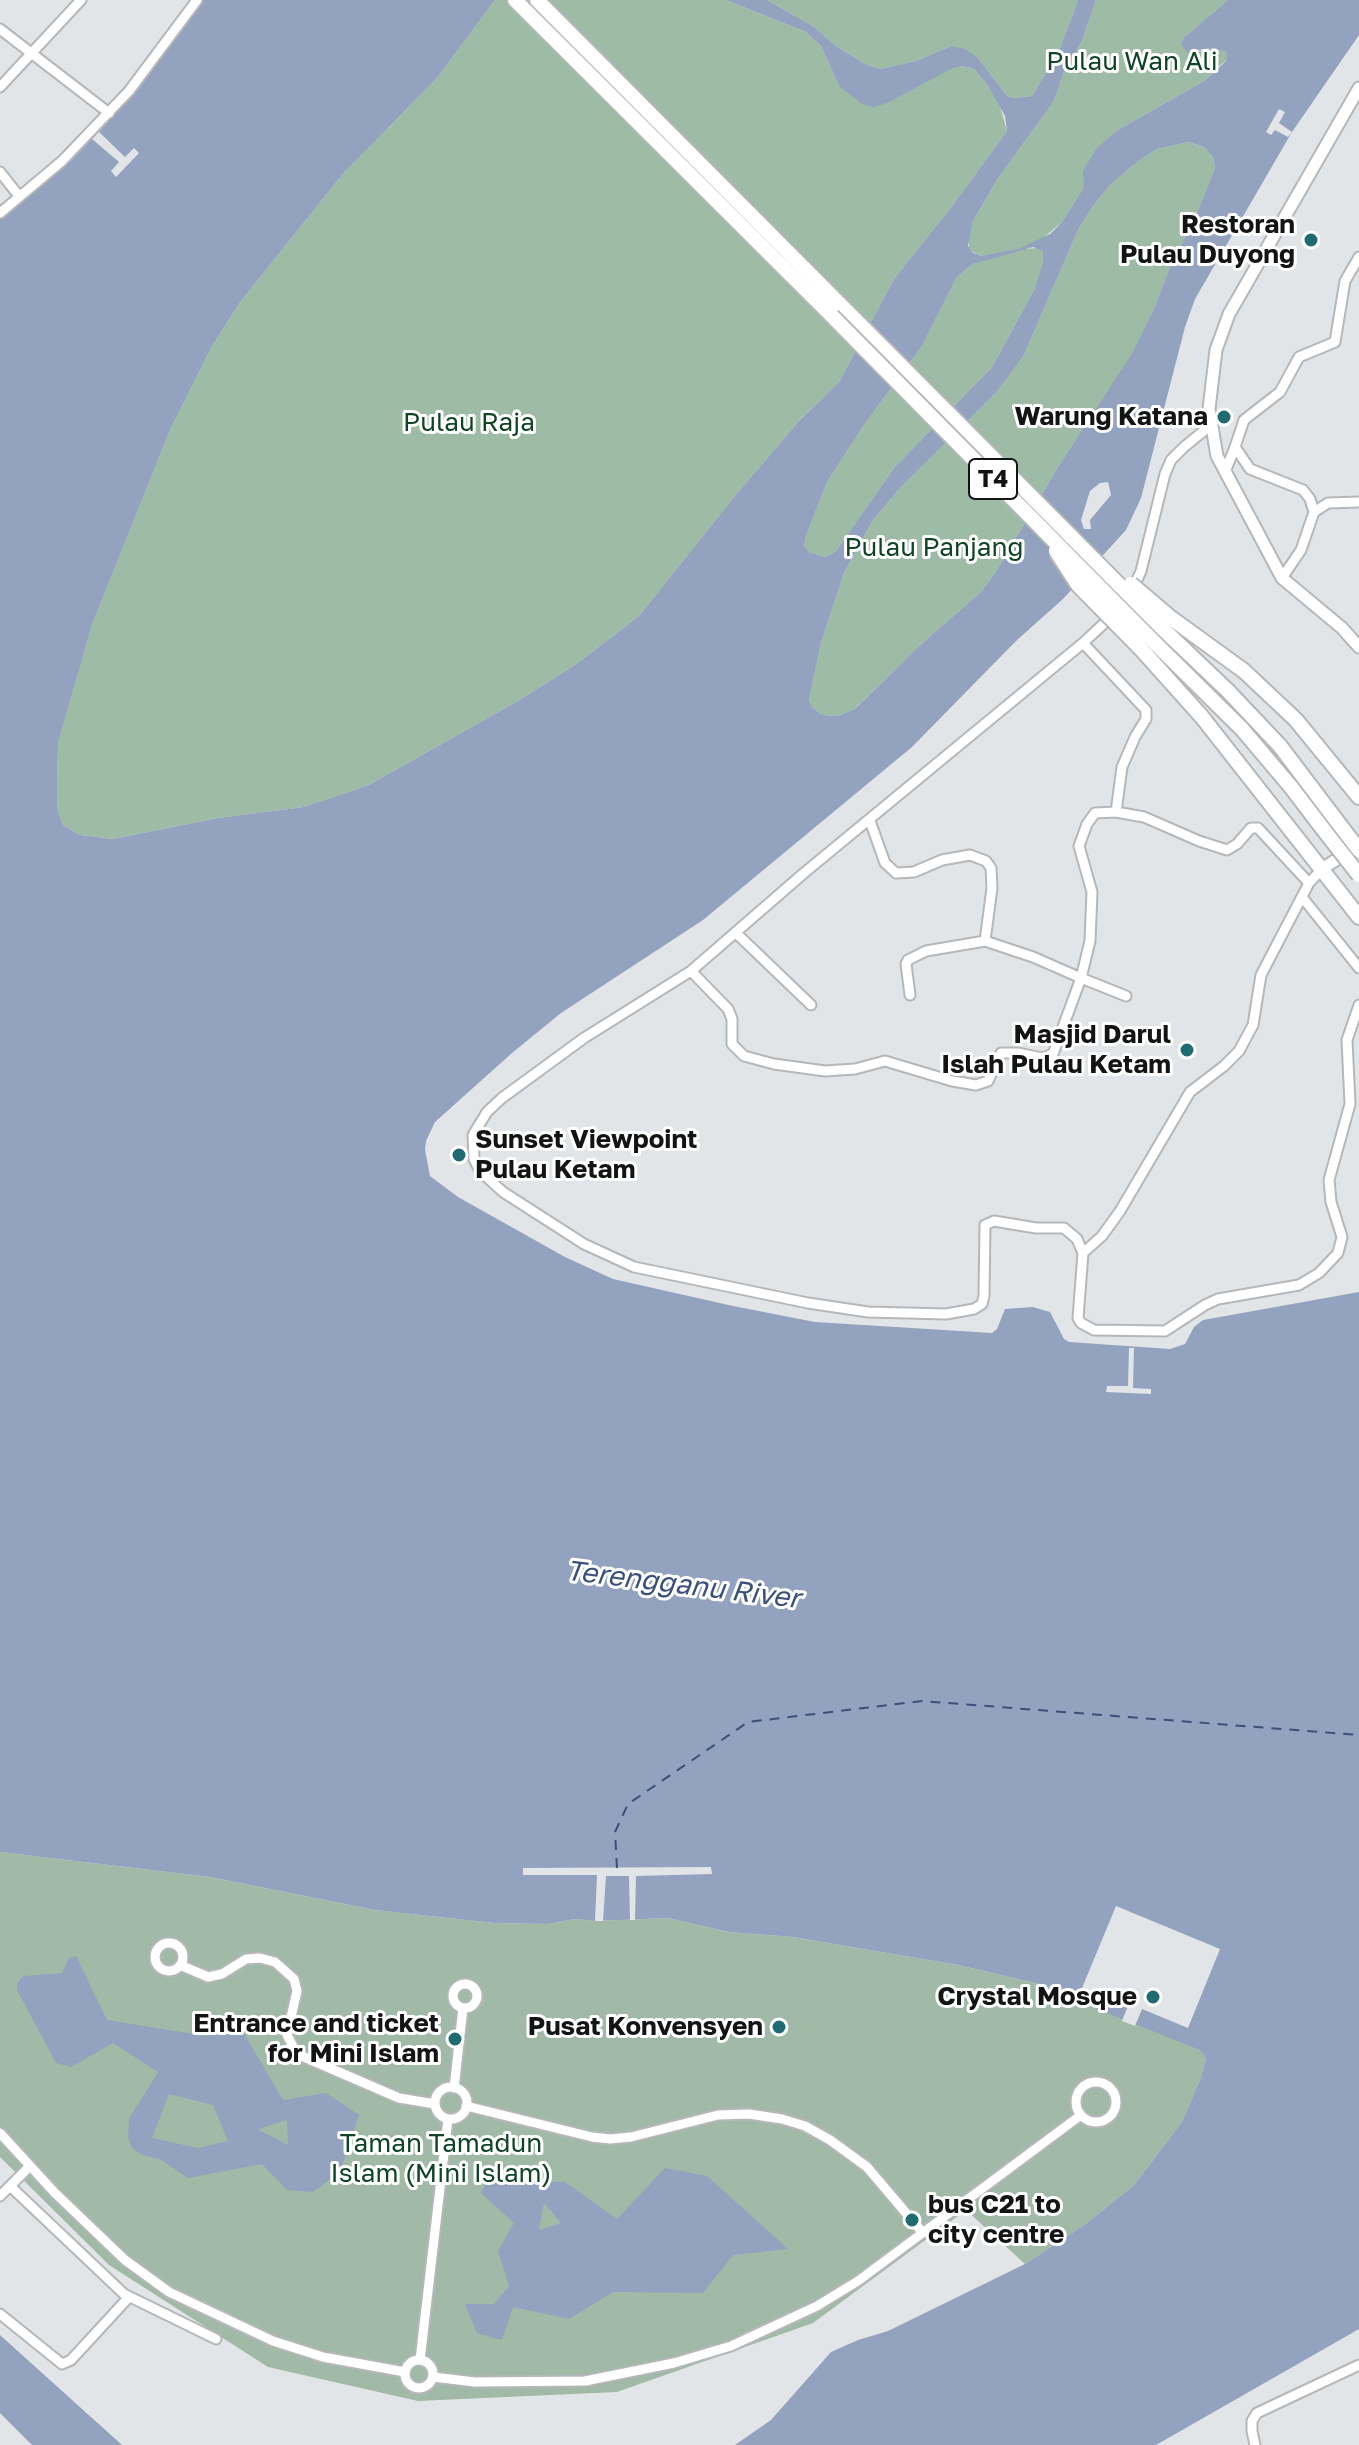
<!DOCTYPE html>
<style>
body{margin:0}
canvas{display:block;background:#e2e5e7}
</style>
<canvas width="1359" height="2445"></canvas>
<script>
const ctx = document.querySelector('canvas').getContext('2d');
ctx.lineJoin = 'round';
function paint(path, color) { ctx.fillStyle = color; ctx.fill(path, 'evenodd'); }
const poly = rows => new Path2D(rows.map(r => 'M' + r).join(''));
function strokePath(path, color, width, dash) { ctx.strokeStyle = color; ctx.lineWidth = width; ctx.lineCap = dash ? 'butt' : 'round'; ctx.setLineDash(dash || []); ctx.stroke(path); }
function drawText(font, color, halo, rows, align = 'center') {
  ctx.font = font + ' "Golos Text",sans-serif'; ctx.lineWidth = 6; ctx.setLineDash([]); ctx.textBaseline = 'middle'; ctx.strokeStyle = halo; ctx.fillStyle = color; for (const [text, x, y, turn = 0] of rows) {
    ctx.save(); ctx.translate(x, y); ctx.rotate((+turn || 0) * Math.PI / 180); ctx.textAlign = isNaN(turn) ? turn : align; if (halo) ctx.strokeText(text, 0, 0); ctx.fillText(text, 0, 0); ctx.restore();
  }
}
paint(poly([
 [0,1852,210,1877,375,1910,494,1923,548,1924,575,1919,595,1921,668,1918,729,1932,793,1937,958,1965,1061,1989,1108,1890,1206,2058,1201,2077,1182,2122,1134,2185,1087,2223,1025,2264,966,2210,813,2323,617,2392,418,2401,268,2367,109,2265,0,2157]
]), '#a0baa7');
paint(poly([
 [495,0,726,0,806,32,821,46,839,86,963,66,974,69,987,84,1000,106,1007,131,952,206,894,279,839,382,799,421,734,497,639,616,575,665,516,702,367,786,304,807,218,818,113,839,80,835,63,825,57,809,58,743,93,622,171,428,212,346,241,301,342,175,437,78],
 [767,0,1078,0,1059,51,1032,96,1015,98,1007,96,978,58,951,46,916,61,880,69,863,63,836,46,813,26],
 [1096,0,1228,0,1183,38,1181,44,1194,52,1210,48,1222,49,1227,51,1227,59,1204,81,1116,131,1084,171,1084,187,1062,222,1042,239,1019,249,1040,248,1043,250,1043,261,1034,290,992,367,894,468,836,551,825,557,809,552,804,546,806,536,827,482,864,425,922,346,957,277,973,264,1005,253,981,256,969,250,969,238,973,221,997,180,1054,101,1064,72,1082,41],
 [1189,142,1204,147,1213,157,1215,168,1195,218,1171,264,1155,306,1134,352,1058,467,995,573,981,592,921,644,855,709,837,716,822,715,812,707,809,700,821,643,844,573,873,520,902,486,995,394,1023,357,1079,228,1093,206,1110,185,1141,159,1157,149]
]), '#9dbba5');
paint(poly([
 [200,0,495,0,437,78,342,175,241,301,212,346,171,428,93,622,58,743,57,809,63,825,80,835,113,839,218,818,304,807,367,786,516,702,575,665,639,616,734,497,799,421,839,382,894,279,952,206,1007,131,1005,116,987,84,974,69,963,66,953,68,887,103,874,107,862,104,839,86,821,46,806,32,726,0,767,0,813,26,836,46,863,63,880,69,916,61,951,46,965,49,978,58,1007,96,1015,98,1032,96,1059,51,1078,0,1096,0,1082,41,1064,72,1054,101,997,180,973,221,968,246,972,252,981,256,1018,249,1050,234,1062,222,1084,187,1083,171,1096,149,1116,131,1204,81,1223,64,1227,59,1226,51,1210,48,1187,52,1181,44,1183,38,1228,0,1359,0,1359,35,1292,132,1195,299,1185,327,1141,498,1126,530,1063,599,1017,640,912,747,703,920,561,1013,512,1053,435,1122,426,1141,425,1150,430,1176,458,1197,565,1257,613,1279,733,1306,815,1322,992,1333,997,1329,1005,1309,1033,1307,1050,1312,1064,1339,1069,1342,1170,1349,1185,1344,1194,1327,1203,1320,1359,1292,1359,2329,1156,2445,735,2445,771,2420,831,2352,858,2340,888,2331,1025,2264,1087,2223,1134,2185,1182,2122,1201,2077,1206,2058,1200,2050,1077,2001,1061,1989,958,1965,793,1937,729,1932,668,1918,595,1921,575,1919,548,1924,494,1923,375,1910,210,1877,0,1852,0,217,99,132],
 [1189,142,1204,147,1213,157,1215,168,1195,218,1171,264,1155,306,1133,352,1058,467,995,573,981,592,921,644,855,709,837,716,822,715,812,707,809,700,821,643,844,573,873,520,902,486,995,394,1023,357,1079,228,1093,206,1110,185,1141,159,1157,149],
 [1033,247,1043,251,1043,261,1034,290,992,367,894,468,836,551,825,557,809,552,804,546,806,536,827,482,864,425,922,346,957,277,973,264],
 [1108,482,1111,495,1090,520,1091,529,1084,529,1081,520,1090,491,1100,483],
 [76,1956,107,2020,206,2036,239,2025,283,2100,326,2093,359,2115,340,2172,313,2192,287,2190,262,2164,188,2178,160,2159,142,2155,132,2148,128,2137,129,2119,158,2072,113,2043,71,2067,56,2063,17,1990,18,1982,23,1976,62,1973,69,1958],
 [169,2094,213,2105,228,2141,198,2148,152,2138],
 [287,2120,288,2145,259,2130,259,2129],
 [665,2168,707,2176,788,2249,733,2255,703,2293,613,2292,569,2319,513,2307,502,2340,477,2333,465,2304,494,2304,509,2286,498,2251,514,2223,481,2193,491,2172,525,2182,565,2182,617,2219],
 [544,2203,561,2223,540,2230,539,2229],
 [0,2335,122,2445,32,2445,0,2413]
]), '#93a2be');
paint(poly([
 [1279,109,1285,112,1279,123,1292,132,1288,137,1275,130,1271,135,1266,132],
 [99,132,125,157,134,148,139,153,116,177,111,171,119,162,92,139],
 [1129,1348,1134,1348,1133,1388,1151,1389,1151,1394,1106,1392,1107,1386,1128,1386],
 [711,1867,712,1874,636,1876,635,1920,630,1920,629,1876,606,1876,603,1921,595,1921,597,1875,523,1875,523,1868],
 [1116,1906,1220,1949,1188,2028,1142,2009,1135,2026,1122,2021,1128,2006,1082,1988]
]), '#e2e5e7');
strokePath(poly([
 [617,1868,615,1832,628,1804,748,1722,922,1701,1359,1735]
]), '#3b507a', 2, [10, 8]);
const minor = poly([
 [0,29,109,113],
 [0,87,81,0],
 [0,172,19,196],
 [0,213,62,161,129,91,197,0],
 [1235,447,1244,420,1280,392,1299,357,1335,342,1345,281,1359,257],
 [1225,472,1235,447,1250,469,1303,490,1310,499,1314,512],
 [1282,578,1301,550,1314,512,1328,503,1359,502],
 [1132,591,1141,571,1165,474,1171,460,1184,447,1211,425],
 [1113,615,1083,643,804,873,691,971,584,1038,502,1098,487,1112,473,1135,474,1159,480,1171,503,1192,584,1244,634,1267,808,1303,868,1312,946,1314,974,1309,982,1304,984,1296,985,1225,994,1221,1036,1228,1064,1228,1077,1239,1083,1253,1078,1318,1081,1323,1094,1330,1165,1331,1205,1305,1218,1299,1299,1285,1319,1273,1338,1253,1342,1237,1331,1202,1329,1180,1350,1104,1347,1040,1359,1005],
 [1083,643,1146,710,1146,719,1135,737,1122,767,1116,812],
 [870,821,885,863,896,873,914,872,942,860,970,855,986,861,991,868,992,888,985,941,926,951,908,960,906,964,910,995],
 [1302,897,1359,968],
 [736,933,811,1005],
 [985,941,1033,957,1081,978,1090,941,1092,892,1079,846,1087,824,1095,813,1116,812,1144,817,1199,841,1227,850,1237,844,1251,828,1258,828,1309,883],
 [691,971,728,1009,732,1019,732,1044,744,1056,774,1064,825,1071,855,1069,885,1061,952,1081,976,1085,988,1081,1001,1053,1018,1053,1042,1058,1053,1054,1081,978,1126,996],
 [1083,1253,1102,1236,1120,1211,1190,1092,1224,1066,1239,1051,1253,1025,1261,975,1309,883,1322,869],
 '155 1957a14 14 0 1 1 28 0a14 14 0 1 1-28 0Z',
 [180,1965,208,1977,222,1974,246,1959,260,1958,275,1962,294,1979,297,1991,287,2035,297,2054,399,2098,435,2104],
 '453 1996a12 12 0 1 1 24 0a12 12 0 1 1-24 0Z',
 '1076 2102a20 20 0 1 1 40 0a20 20 0 1 1-40 0Z',
 '435 2103a16 16 0 1 1 32 0a16 16 0 1 1-32 0Z',
 [454,2088,463,2008],
 [466,2106,592,2137,610,2139,631,2137,718,2115,749,2114,782,2119,805,2126,830,2140,867,2167,923,2233],
 [0,2133,55,2193,125,2260,169,2292,273,2341,323,2357,405,2372],
 [10,2186,124,2294,216,2339],
 [0,2196,30,2166],
 [0,2314,62,2364,71,2360,129,2297],
 '405 2374a14 14 0 1 1 28 0a14 14 0 1 1-28 0Z',
 [420,2360,448,2119],
 [433,2377,475,2382,585,2381,674,2363,731,2346,817,2306,858,2281,1081,2115],
 [1255,2445,1252,2431,1252,2421,1257,2413,1359,2365]
]);
const tertiary = poly([
 [1359,88,1229,314,1216,350,1209,409,1217,456,1282,578,1342,628,1359,647],
 [1322,869,1348,852]
]);
const trunk = poly([
 [515,0,832,316],
 [537,0,1026,491],
 [1171,618,1244,671,1296,720,1359,797],
 [1164,630,1228,691,1280,746,1336,820],
 [1154,642,1242,729,1291,787,1323,829],
 [1142,650,1202,717,1359,917]
]);
strokePath(minor, '#b5b7b9', 13);
strokePath(tertiary, '#b5b7b9', 15);
strokePath(trunk, '#b5b7b9', 18);
strokePath(minor, '#fff', 9);
strokePath(tertiary, '#fff', 11);
strokePath(trunk, '#fff', 14);
const trunkBridge = poly([
 [832,316,1154,642],
 [1026,491,1164,630],
 [1056,551,1078,585,1142,650],
 [1131,584,1171,618],
 [1336,820,1359,850],
 [1323,829,1359,875]
]);
strokePath(trunkBridge, '#b5b7b9', 18, []);
strokePath(trunkBridge, '#fff', 14);
for (const [x, y, r, color] of [
 [1311,240,8,"#1f6a73"],
 [1224,417,8,"#1f6a73"],
 [1187,1050,8,"#1f6a73"],
 [459,1155,8,"#1f6a73"],
 [1153,1997,8,"#1f6a73"],
 [779,2027,8,"#1f6a73"],
 [455,2039,8,"#1f6a73"],
 [912,2220,8,"#1f6a73"]
]) { const dot = new Path2D(); dot.arc(x, y, r, 0, 2 * Math.PI); ctx.fillStyle = color; ctx.fill(dot); strokePath(dot, '#fff', 3); }
for (const [x, y, w] of [
 [993,479,48]
]) { const box = new Path2D(); box.roundRect(x - w / 2, y - 20, w, 40, 6); ctx.fillStyle = '#fff'; ctx.fill(box); strokePath(box, '#131414', 2); }
drawText('bold 24px', '#131414', null, [
 ["T4",993,479]
]);
drawText('26px', '#104426', '#fff', [
 ["Pulau Wan Ali",1132,62],
 ["Pulau Raja",469,423],
 ["Pulau Panjang",934,548],
 ["Taman Tamadun",441,2144],
 ["Islam (Mini Islam)",441,2174]
]);
drawText('bold 26px', '#131414', '#fff', [
 ["Restoran",1295,225],
 ["Pulau Duyong",1295,255],
 ["Warung Katana",1208,417],
 ["Masjid Darul",1171,1035],
 ["Islah Pulau Ketam",1171,1065],
 ["Sunset Viewpoint",475,1140,"left"],
 ["Pulau Ketam",475,1170,"left"],
 ["Crystal Mosque",1137,1997],
 ["Entrance and ticket",439,2024],
 ["for Mini Islam",439,2054],
 ["Pusat Konvensyen",763,2027],
 ["bus C21 to",928,2205,"left"],
 ["city centre",928,2235,"left"]
], 'right');
drawText('italic 28px', '#3b507a', '#fff', [
 ["Terengganu River",683,1585,7]
]);
</script>
